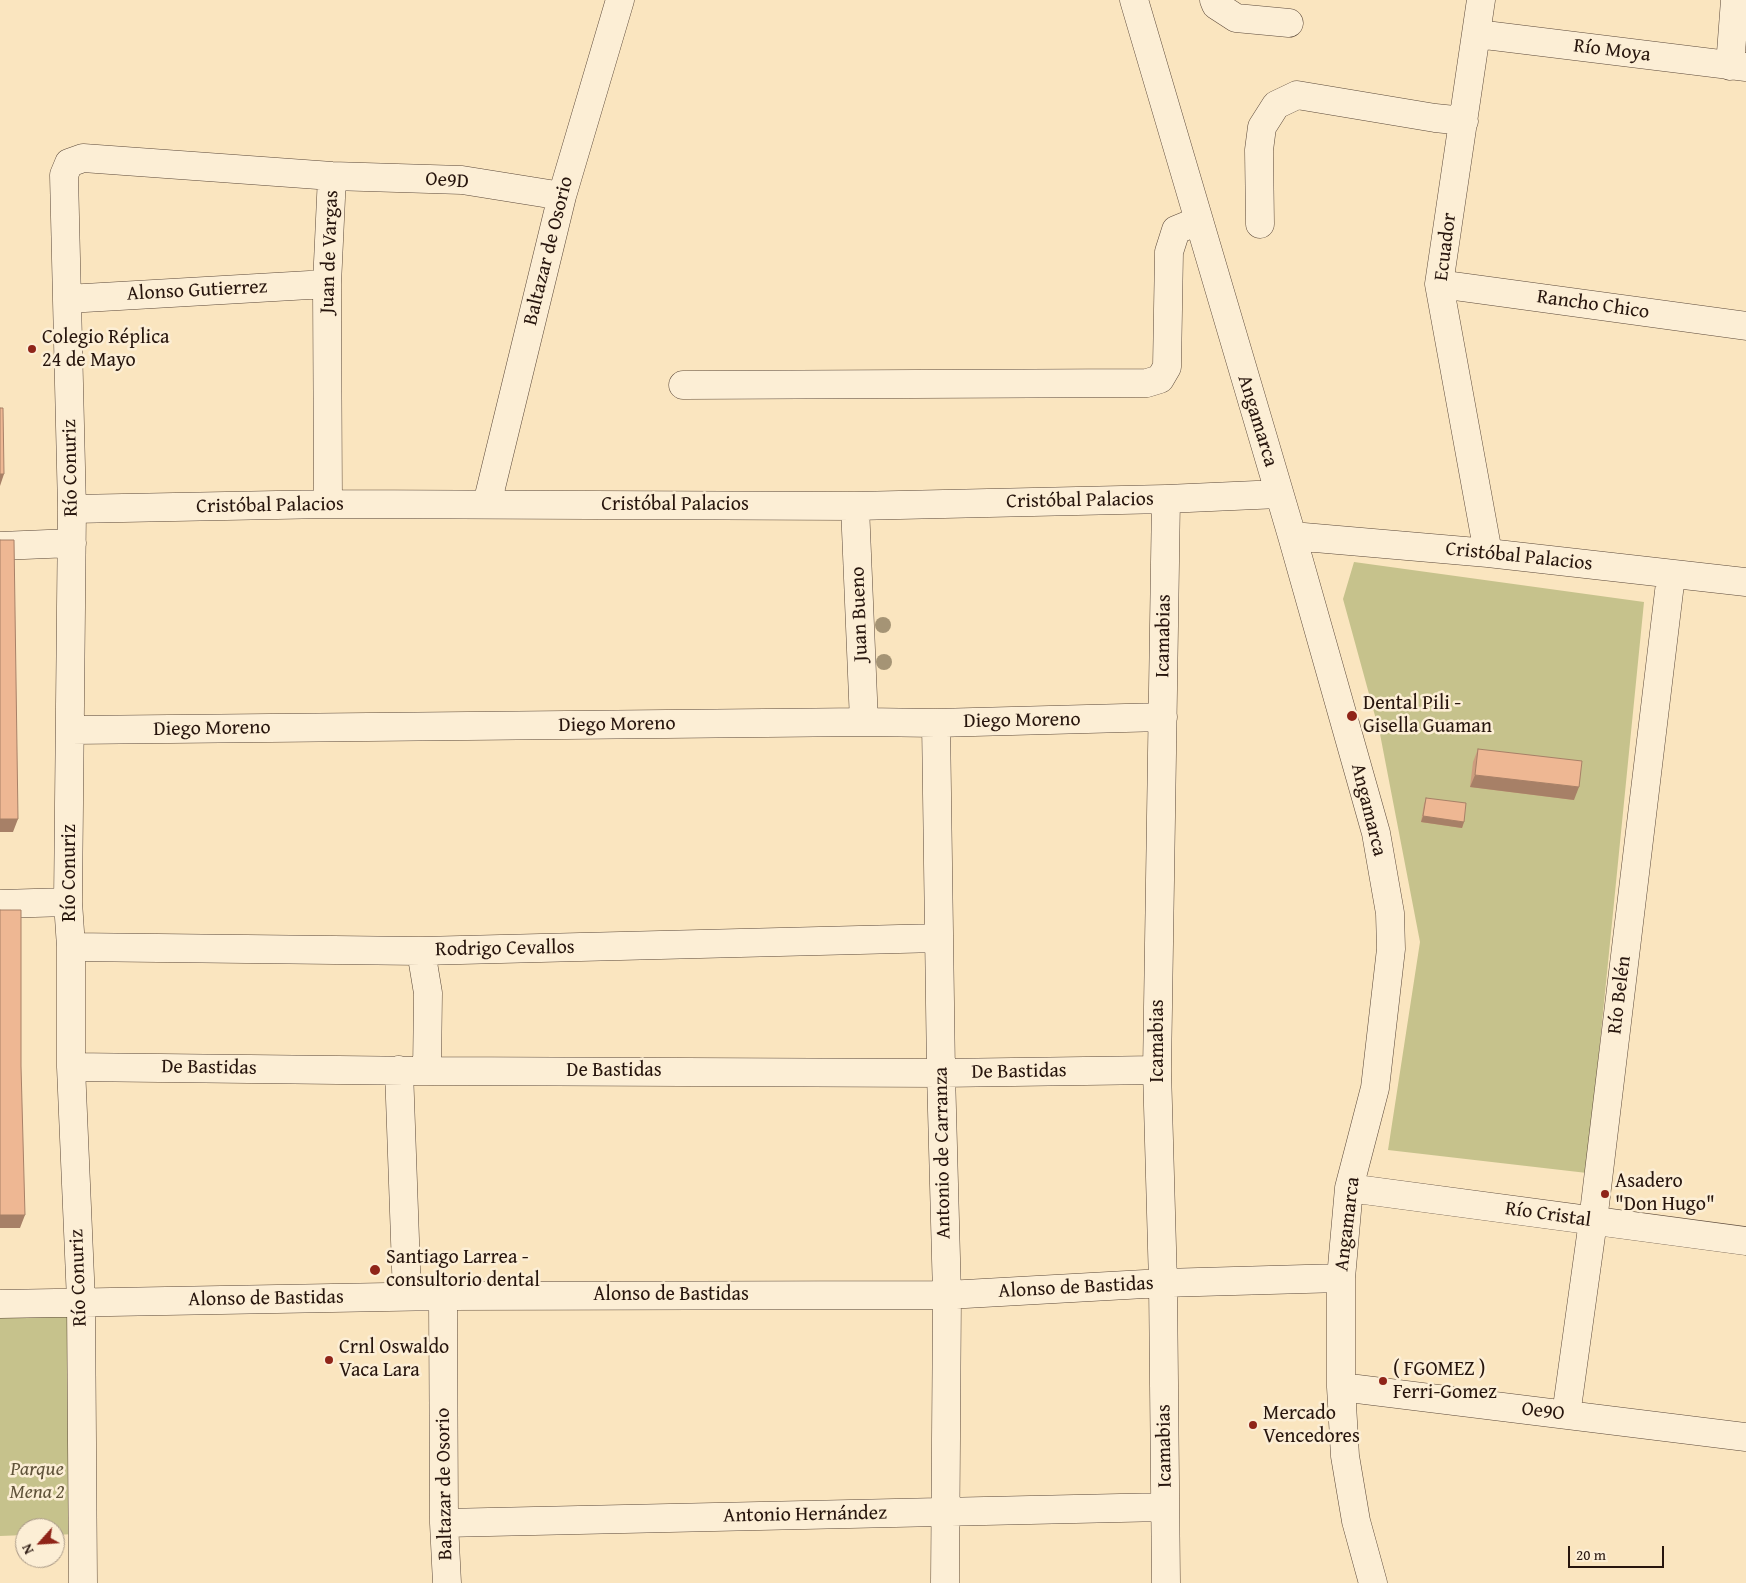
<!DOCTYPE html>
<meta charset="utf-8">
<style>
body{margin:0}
#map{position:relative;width:1746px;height:1583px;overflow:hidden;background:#fae5bf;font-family:"Gentium Book Plus",serif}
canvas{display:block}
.north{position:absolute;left:15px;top:1518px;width:50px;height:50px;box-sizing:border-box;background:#fceed5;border:1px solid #a79785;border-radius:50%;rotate:244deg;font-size:14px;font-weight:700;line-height:20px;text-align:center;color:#27150d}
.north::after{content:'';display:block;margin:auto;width:18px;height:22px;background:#8f2418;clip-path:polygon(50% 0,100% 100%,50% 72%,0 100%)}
.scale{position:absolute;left:1568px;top:1546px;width:96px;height:22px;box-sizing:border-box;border:2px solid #27150d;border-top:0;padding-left:6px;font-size:15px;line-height:18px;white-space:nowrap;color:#27150d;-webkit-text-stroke:4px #fceed5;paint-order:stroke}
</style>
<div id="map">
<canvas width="1746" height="1583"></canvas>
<div class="north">N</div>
<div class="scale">20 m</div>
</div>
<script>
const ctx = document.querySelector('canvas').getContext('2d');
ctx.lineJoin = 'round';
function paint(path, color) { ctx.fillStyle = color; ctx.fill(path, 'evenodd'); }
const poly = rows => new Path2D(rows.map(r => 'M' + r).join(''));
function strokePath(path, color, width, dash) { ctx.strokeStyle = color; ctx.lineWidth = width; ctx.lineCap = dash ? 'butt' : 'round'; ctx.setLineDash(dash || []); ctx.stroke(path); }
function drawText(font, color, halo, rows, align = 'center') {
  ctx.font = font + ' "Gentium Book Plus",serif'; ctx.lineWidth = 5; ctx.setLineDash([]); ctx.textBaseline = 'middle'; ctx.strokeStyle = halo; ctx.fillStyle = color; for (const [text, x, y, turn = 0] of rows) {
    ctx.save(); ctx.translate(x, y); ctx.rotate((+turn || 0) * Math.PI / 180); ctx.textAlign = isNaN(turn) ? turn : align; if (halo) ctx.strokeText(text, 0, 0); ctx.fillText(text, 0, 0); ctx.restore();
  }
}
paint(poly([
 [1354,562,1644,602,1587,1173,1388,1150,1420,942,1380,734,1343,599],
 [68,1314,75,1534,55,1535,55,1528,25,1528,25,1535,0,1536,0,1315]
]), '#c6c28c');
const minor = poly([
 [1134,0,1292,536,1376,833,1390,913,1391,949,1375,1088,1349,1188,1341,1278,1341,1387,1345,1456,1356,1521,1373,1583],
 [1214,0,1216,5,1236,18,1289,23],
 [1481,0,1439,284,1488,553],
 [1477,34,1746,67],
 [1730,66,1735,0],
 [1260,224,1259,150,1262,127,1276,105,1297,95,1435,118,1464,121],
 [1439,284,1746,326],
 [67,299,327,284],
 [683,385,1147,383,1160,379,1167,367,1169,252,1176,230,1198,221],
 [328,504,327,284,332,176],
 [487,504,562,196,620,0],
 [855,506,864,722],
 [72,509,328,504,855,506,1166,499,1279,494],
 [1292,536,1488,553,1746,582],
 [0,546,72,543],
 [936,723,941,1073,947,1295,945,1583],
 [71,730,864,722,936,723,1163,717],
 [0,904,68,902],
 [71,947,421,951,939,938],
 [421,951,428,993,427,1071],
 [71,1067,427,1071,941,1073,1157,1070],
 [399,1070,407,1296],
 [1349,1188,1746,1241],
 [443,1296,444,1523,447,1583],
 [0,1304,443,1296,947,1295,1163,1283,1341,1278],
 [1341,1387,1746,1437],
 [1566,1415,1593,1221,1671,575],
 [444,1523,1165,1507],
 [83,1583,81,1301,71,1067,71,947,68,902,72,509,64,175,69,163,83,158,332,176,462,180,562,196],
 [1166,1583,1163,1283,1157,1070,1166,499]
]);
strokePath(minor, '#5c493a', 29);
strokePath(minor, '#fceed5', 28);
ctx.fillStyle = '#a59475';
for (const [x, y] of [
 [883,625],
 [884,662]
]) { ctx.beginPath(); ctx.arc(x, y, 8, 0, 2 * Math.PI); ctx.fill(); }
paint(poly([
 [1478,749,1574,800,1470,787,1473,762],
 [1426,798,1464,822,1462,828,1421,822,1424,804]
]), '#cd9d7e');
paint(poly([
 [0,474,4,474,0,486],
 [1475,775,1579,787,1574,800,1470,787],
 [1423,816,1464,822,1462,828,1421,822],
 [0,819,18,819,13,832,0,832],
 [0,1215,25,1215,20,1228,0,1228]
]), '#a78067');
const building = poly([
 [0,408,3,408,4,474,0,474,0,408],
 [0,540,14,540,18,819,0,819,0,540],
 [1478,749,1582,761,1579,787,1475,775,1478,749],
 [1426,798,1466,803,1464,822,1423,816,1426,798],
 [0,910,21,910,21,1066,25,1215,0,1215,0,910]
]);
paint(building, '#eeb793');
strokePath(building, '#a78067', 1);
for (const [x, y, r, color] of [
 [32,349,5,"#8f2418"],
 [1352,716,6,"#8f2418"],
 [1605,1194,5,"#8f2418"],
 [375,1270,6,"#8f2418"],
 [329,1360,5,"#8f2418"],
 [1383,1381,5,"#8f2418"],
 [1253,1425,5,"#8f2418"]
]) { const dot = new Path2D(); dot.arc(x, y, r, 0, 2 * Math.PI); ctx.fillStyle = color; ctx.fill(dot); strokePath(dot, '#fceed5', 2); }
drawText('20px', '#27150d', '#fceed5', [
 ["Río Moya",1612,51,7],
 ["Oe9D",447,181,4],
 ["Ecuador",1446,247,-83],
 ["Baltazar de Osorio",549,251,-76],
 ["Juan de Vargas",330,252,-88],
 ["Alonso Gutierrez",197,291,-3],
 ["Rancho Chico",1593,305,8],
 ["Angamarca",1257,421,73],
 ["Río Conuriz",71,468,-91],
 ["Cristóbal Palacios",1080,501,-1],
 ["Cristóbal Palacios",675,505],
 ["Cristóbal Palacios",270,506,-1],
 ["Cristóbal Palacios",1519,557,6],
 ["Juan Bueno",860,614,-92],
 ["Icamabias",1164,636,-89],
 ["Diego Moreno",1022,721,-1],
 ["Diego Moreno",617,725,-1],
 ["Diego Moreno",212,729,-1],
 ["Angamarca",1368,810,76],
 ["Río Conuriz",70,873,-90],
 ["Rodrigo Cevallos",505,949,-1],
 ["Río Belén",1620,995,-83],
 ["Icamabias",1158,1041,-90],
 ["De Bastidas",209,1068,1],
 ["De Bastidas",614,1071],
 ["De Bastidas",1019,1072,-1],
 ["Antonio de Carranza",943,1153,-91],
 ["Río Cristal",1548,1215,8],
 ["Angamarca",1348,1224,-83],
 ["Río Conuriz",79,1278,-92],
 ["Alonso de Bastidas",1076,1288,-3],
 ["Alonso de Bastidas",671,1295],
 ["Alonso de Bastidas",266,1299,-1],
 ["Oe9O",1543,1412,7],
 ["Icamabias",1165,1446,-91],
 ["Baltazar de Osorio",445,1484,-91],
 ["Antonio Hernández",805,1515,-1]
]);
drawText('20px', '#27150d', '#fceed5', [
 ["Colegio Réplica",42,338],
 ["24 de Mayo",42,361],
 ["Dental Pili -",1363,704],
 ["Gisella Guaman",1363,727],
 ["Asadero",1615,1182],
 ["\"Don Hugo\"",1615,1205],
 ["Santiago Larrea -",386,1258],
 ["consultorio dental",386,1281],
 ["Crnl Oswaldo",339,1348],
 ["Vaca Lara",339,1371],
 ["( FGOMEZ )",1393,1370],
 ["Ferri-Gomez",1393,1393],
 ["Mercado",1263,1414],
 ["Vencedores",1263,1437]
], 'left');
drawText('italic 20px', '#5f5239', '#fceed5', [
 ["Parque",37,1470],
 ["Mena 2",37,1493]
]);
</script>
